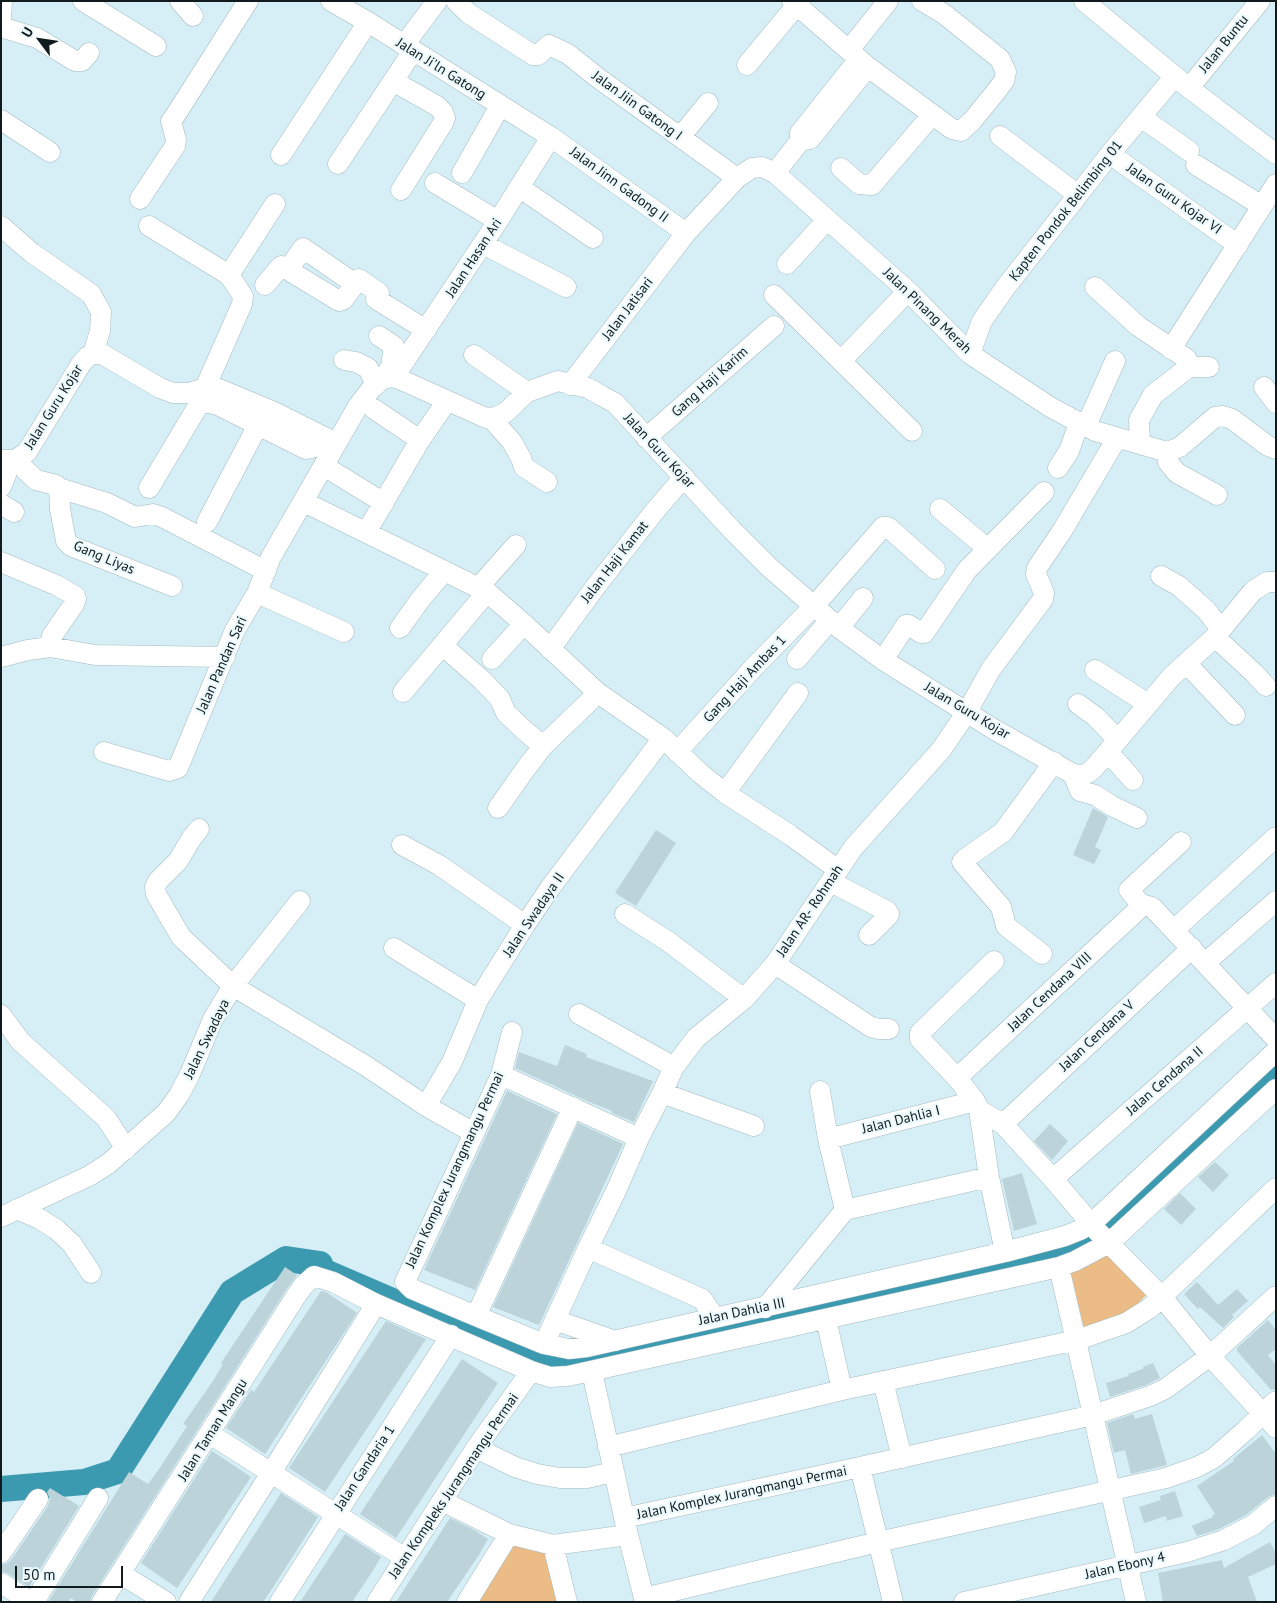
<!DOCTYPE html>
<style>
body{margin:0}
#map{position:relative;width:1277px;height:1603px;overflow:hidden;background:#d6eef5;font-family:"PT Sans",sans-serif}
canvas{display:block}
.frame{position:absolute;inset:0;border:2px solid #111a1c;pointer-events:none}
.north{position:absolute;left:15px;top:15px;width:50px;height:50px;-webkit-text-stroke:4px #ebf9fd;paint-order:stroke;rotate:301deg;font-size:14px;font-weight:700;line-height:20px;text-align:center;color:#111a1c}
.north::after{content:'';display:block;margin:auto;width:18px;height:22px;background:#111a1c;clip-path:polygon(50% 0,100% 100%,50% 72%,0 100%)}
.scale{position:absolute;left:15px;top:1566px;width:108px;height:22px;box-sizing:border-box;border:2px solid #111a1c;border-top:0;padding-left:6px;font-size:15px;line-height:18px;white-space:nowrap;color:#111a1c;-webkit-text-stroke:4px #ebf9fd;paint-order:stroke}
</style>
<div id="map">
<canvas width="1277" height="1603"></canvas>
<div class="frame"></div>
<div class="north">U</div>
<div class="scale">50 m</div>
</div>
<script>
const ctx = document.querySelector('canvas').getContext('2d');
ctx.lineJoin = 'round';
function paint(path, color) { ctx.fillStyle = color; ctx.fill(path, 'evenodd'); }
const poly = rows => new Path2D(rows.map(r => 'M' + r).join(''));
function strokePath(path, color, width, dash) { ctx.strokeStyle = color; ctx.lineWidth = width; ctx.lineCap = dash ? 'butt' : 'round'; ctx.setLineDash(dash || []); ctx.stroke(path); }
function drawText(font, color, halo, rows, align = 'center') {
  ctx.font = font + ' "PT Sans",sans-serif'; ctx.lineWidth = 4.5; ctx.setLineDash([]); ctx.textBaseline = 'middle'; ctx.strokeStyle = halo; ctx.fillStyle = color; for (const [text, x, y, turn = 0] of rows) {
    ctx.save(); ctx.translate(x, y); ctx.rotate((+turn || 0) * Math.PI / 180); ctx.textAlign = isNaN(turn) ? turn : align; if (halo) ctx.strokeText(text, 0, 0); ctx.fillText(text, 0, 0); ctx.restore();
  }
}
paint(poly([
 [1111,1247,1150,1291,1122,1320,1084,1328,1070,1271],
 [513,1544,549,1550,560,1602,478,1602]
]), '#ebbc86');
strokePath(poly([
 [320,1264,529,1354,556,1362,578,1362,1075,1249,1086,1244,1107,1226,1276,1074]
]), '#3b9aaf', 15);
strokePath(poly([
 [1,1489,84,1482,118,1471,232,1292,286,1259,320,1264]
]), '#3b9aaf', 26);
paint(poly([
 [1093,808,1108,817,1095,847,1101,850,1094,864,1073,855],
 [656,830,676,843,636,906,615,893],
 [565,1045,587,1054,586,1057,653,1081,634,1122,612,1113,612,1111,587,1101,515,1068,519,1052,557,1066],
 [507,1091,557,1114,475,1290,424,1270],
 [578,1123,623,1144,539,1325,493,1307],
 [1050,1124,1068,1141,1052,1160,1034,1141],
 [1215,1162,1229,1175,1213,1192,1198,1177],
 [1022,1173,1037,1224,1014,1231,1002,1179],
 [1180,1193,1196,1209,1181,1225,1164,1209],
 [285,1267,297,1275,286,1290,92,1596,90,1602,77,1602,71,1598,68,1602,48,1602,129,1472,148,1484,157,1472,187,1426,183,1424,213,1381,223,1364,221,1363],
 [1197,1282,1218,1305,1237,1289,1248,1301,1232,1315,1234,1317,1223,1328,1200,1307,1198,1309,1184,1294],
 [321,1291,326,1292,357,1313,265,1454,226,1428,251,1390,254,1392],
 [1268,1320,1276,1330,1276,1349,1268,1355,1276,1365,1276,1389,1271,1390,1237,1351,1237,1348],
 [386,1321,426,1339,325,1492,289,1468],
 [462,1359,498,1383,396,1538,360,1514],
 [1153,1363,1160,1378,1146,1385,1110,1397,1106,1383,1129,1376,1128,1374,1143,1369,1143,1367],
 [1133,1414,1135,1419,1152,1414,1167,1465,1131,1474,1125,1450,1114,1453,1107,1423],
 [1262,1435,1276,1454,1276,1494,1268,1497,1246,1515,1219,1529,1197,1536,1192,1526,1213,1517,1212,1516,1215,1514,1197,1486,1234,1461,1233,1459],
 [212,1451,251,1477,177,1588,141,1563],
 [50,1488,79,1506,29,1587,7,1573,1,1571,1,1565,7,1563,11,1560,48,1506,50,1499,47,1492],
 [1175,1491,1183,1516,1167,1521,1166,1516,1144,1523,1139,1507,1161,1500,1160,1496],
 [281,1493,318,1517,272,1589,263,1602,211,1602],
 [450,1518,476,1531,488,1539,479,1555,447,1602,396,1602],
 [345,1534,381,1557,372,1572,352,1602,300,1602],
 [1270,1542,1276,1553,1276,1564,1248,1577,1257,1602,1163,1602,1158,1573,1222,1560,1224,1568]
]), '#bbd3d9');
const minor = poly([
 [83,1,156,46],
 [180,1,193,16],
 [331,1,368,22,551,137,686,233],
 [456,1,468,13,533,55,538,55,549,45,568,54,598,78,737,178],
 [792,1,868,67,952,129,961,131,972,121,994,94,1004,81,1006,72,1000,59,944,14,922,1],
 [1084,1,1189,88,1276,154],
 [1,21,2,1],
 [1,27,37,38,75,61,82,61,89,53],
 [404,45,437,1],
 [849,50,888,1],
 [859,59,800,133,800,141,810,139,868,67],
 [747,65,800,1],
 [393,81,437,106,443,112,445,118,443,123,401,190],
 [1189,88,1260,1],
 [1141,117,1189,151],
 [1,120,50,152],
 [681,136,708,103],
 [1000,136,1078,195],
 [1110,154,1238,245],
 [281,155,368,22],
 [338,164,413,51],
 [1196,165,1262,206],
 [841,168,859,184,872,185,932,115],
 [462,173,500,106],
 [775,173,800,141],
 [435,183,498,221],
 [519,187,593,238],
 [140,199,175,146,176,140,171,121,173,119,248,1],
 [1,226,32,253,91,294,101,312,100,331,93,354],
 [149,226,229,275,243,296,242,304,205,388,201,401,149,488],
 [483,244,566,287],
 [787,264,827,220],
 [229,275,275,204],
 [355,284,303,248,288,270,339,301,343,300,359,279,379,293,376,299,426,330],
 [265,285,281,266,288,270],
 [1095,287,1138,326,1187,359,1189,367],
 [774,295,912,431],
 [379,336,394,346,391,367,384,377],
 [1171,349,1276,184],
 [970,354,982,321,1005,288,1110,154,1175,76],
 [474,355,527,392],
 [344,360,356,362,368,368,376,385],
 [841,361,908,291],
 [394,377,498,221,551,137],
 [570,385,686,233,737,178,752,168,762,167,775,173,908,291,970,354,1050,407,1095,431,1167,452,1180,447,1215,417,1223,416,1232,419,1268,446,1276,449],
 [1264,387,1276,403],
 [201,401,218,405,306,449,312,448,323,437],
 [374,409,420,440],
 [491,418,512,442,521,458,524,467,547,482],
 [1086,426,1115,361],
 [646,438,774,326],
 [1140,443,1139,420,1153,395,1189,367,1209,367],
 [1167,452,1168,462,1177,473,1217,495],
 [1,460,15,460,27,452,81,364,87,357,93,354,102,354,160,388,173,393,189,393,205,388,219,389,274,412,336,443],
 [15,460,36,480,56,485,59,488,60,509,66,541,71,546,172,586],
 [1,462,6,475,1,487],
 [1058,468,1069,451,1079,423],
 [332,471,384,503],
 [59,488,107,503,135,517,153,514,162,517,266,571],
 [304,502,487,592,524,624,598,693,663,738,701,774,725,793,790,835,837,869],
 [1,504,14,512],
 [940,509,988,549],
 [207,522,258,425],
 [371,524,420,440,447,401],
 [1,562,56,585,75,596,76,599,74,604,52,636,50,647],
 [1161,576,1179,586,1206,610,1221,629],
 [478,588,516,545],
 [257,593,344,632],
 [400,628,420,600,444,571],
 [839,628,863,598],
 [1215,637,1254,673,1266,686],
 [442,645,482,680,500,699,506,713,525,731,543,746,598,693],
 [550,649,596,586,654,512,684,477],
 [1,657,28,650,50,647,95,655,225,657],
 [492,659,524,624],
 [797,659,830,620],
 [883,660,906,625,909,625,921,633,924,633,967,570,1044,492],
 [1186,663,1235,715],
 [1095,670,1148,704],
 [403,692,487,592],
 [1078,704,1096,717,1118,740],
 [104,752,169,771,178,768,235,630,257,593,271,557,358,406,371,389,381,380,388,378,394,377,406,382,486,418,496,417,505,413,527,392,558,381,588,388,602,396,615,403,732,530,769,567,839,628,883,660,995,730,1073,774,1081,775,1088,773,1094,768,1172,676,1215,637,1253,591,1267,582,1276,582],
 [677,752,755,666,814,606,883,527,888,527,935,569],
 [1108,752,1133,780],
 [1073,774,1080,791,1095,795,1112,806,1137,818],
 [725,793,798,693],
 [498,808,524,771,543,746],
 [199,829,191,839,178,861,158,881,155,887,156,894,181,937,233,986,366,1066,426,1106,474,1133],
 [402,845,439,865,525,925],
 [831,882,887,911,889,914,888,916,869,935],
 [1142,906,1145,905,1152,907,1276,1039],
 [1142,906,1129,890,1181,842],
 [625,914,669,942,744,999],
 [1174,930,1276,837],
 [394,948,478,1000],
 [1042,954,1006,926,1001,907,962,862,965,859,1003,832,1054,762],
 [994,961,920,1033,920,1039,957,1078,975,1101,979,1110,1003,1124,1053,1179,1098,1232,1161,1296,1210,1356,1276,1428],
 [1205,963,1276,901],
 [775,964,871,1027,879,1029,889,1029],
 [579,1014,674,1067],
 [1,1015,21,1042,106,1118,126,1149],
 [512,1032,501,1075,405,1282,412,1289,476,1316,544,1344,569,1349,587,1347,1005,1252,1065,1236,1080,1230,1091,1224,1276,1051],
 [501,1075,639,1138],
 [957,1078,1142,906],
 [820,1091,828,1139,845,1210],
 [662,1093,754,1126],
 [426,1106,452,1062,478,1000,525,925,550,888,663,738],
 [979,1110,989,1177,1005,1252],
 [1003,1124,1192,948],
 [828,1139,975,1101],
 [1053,1179,1276,983],
 [17,1209,40,1219,57,1230,72,1244,91,1273],
 [845,1210,989,1177],
 [1,1217,89,1176,108,1164,166,1113,179,1095,190,1074,213,1019,233,986,300,901],
 [588,1248,702,1299,715,1318],
 [1059,1267,1136,1602],
 [765,1308,845,1210],
 [476,1316,573,1107],
 [826,1319,842,1390],
 [555,1320,615,1341],
 [544,1344,588,1248,616,1191,639,1138,662,1093,674,1067,696,1038,744,999,775,964,853,848,941,750,967,712,991,669,1043,599,1044,593,1036,574,1037,568,1062,531,1117,438],
 [592,1372,628,1535,645,1602],
 [883,1381,902,1458],
 [210,1434,405,1558],
 [608,1447,842,1390,1077,1340,1126,1323,1150,1308,1276,1188],
 [476,1448,515,1467,537,1474,560,1478,587,1478,613,1472],
 [860,1467,893,1602],
 [442,1501,509,1534,553,1545,628,1535],
 [624,1518,860,1467,1093,1415,1150,1396,1165,1389,1210,1356,1276,1296],
 [553,1545,567,1602],
 [1,1553,38,1499],
 [121,1574,166,1602],
 [1,1583,31,1602],
 [644,1598,878,1542,1166,1478,1197,1467,1214,1458,1246,1430,1276,1401],
 [34,1602,98,1498],
 [102,1602,296,1296,304,1285,314,1276,333,1282,376,1304,531,1371,550,1377,568,1376,1059,1267,1075,1261,1109,1243,1119,1234,1276,1089],
 [189,1602,271,1473,376,1304],
 [280,1602,451,1335],
 [377,1602,476,1448,531,1371],
 [467,1602,509,1534],
 [964,1602,1187,1552,1224,1540,1253,1525,1276,1506]
]);
strokePath(minor, '#a3bac0', 21);
strokePath(minor, '#fff', 20);
drawText('14px', '#111a1c', '#ebf9fd', [
 ["Jalan Buntu",1224,44,-51],
 ["Jalan Ji'ln Gatong",441,69,32],
 ["Jalan Jiin Gatong I",637,106,36],
 ["Jalan Jinn Gadong II",619,185,36],
 ["Jalan Guru Kojar VI",1174,199,35],
 ["Kapten Pondok Belimbing 01",1066,211,-52],
 ["Jalan Hasan Ari",474,258,-57],
 ["Jalan Jatisari",628,309,-53],
 ["Jalan Pinang Merah",927,311,44],
 ["Gang Haji Karim",710,382,-42],
 ["Jalan Guru Kojar",54,407,-58],
 ["Jalan Guru Kojar",659,451,47],
 ["Gang Liyas",104,558,23],
 ["Jalan Haji Kamat",615,562,-52],
 ["Jalan Pandan Sari",222,665,-66],
 ["Gang Haji Ambas 1",745,679,-47],
 ["Jalan Guru Kojar",967,711,31],
 ["Jalan AR- Rohmah",810,911,-56],
 ["Jalan Swadaya II",534,915,-56],
 ["Jalan Cendana VIII",1050,992,-43],
 ["Jalan Cendana V",1097,1036,-43],
 ["Jalan Swadaya",207,1039,-64],
 ["Jalan Cendana II",1165,1081,-41],
 ["Jalan Dahlia I",901,1120,-14],
 ["Jalan Komplex Jurangmangu Permai",455,1170,-65],
 ["Jalan Dahlia III",742,1312,-12],
 ["Jalan Taman Mangu",213,1430,-58],
 ["Jalan Gandaria 1",365,1468,-57],
 ["Jalan Kompleks Jurangmangu Permai",454,1486,-56],
 ["Jalan Komplex Jurangmangu Permai",742,1493,-12],
 ["Jalan Ebony 4",1125,1566,-13]
]);
</script>
